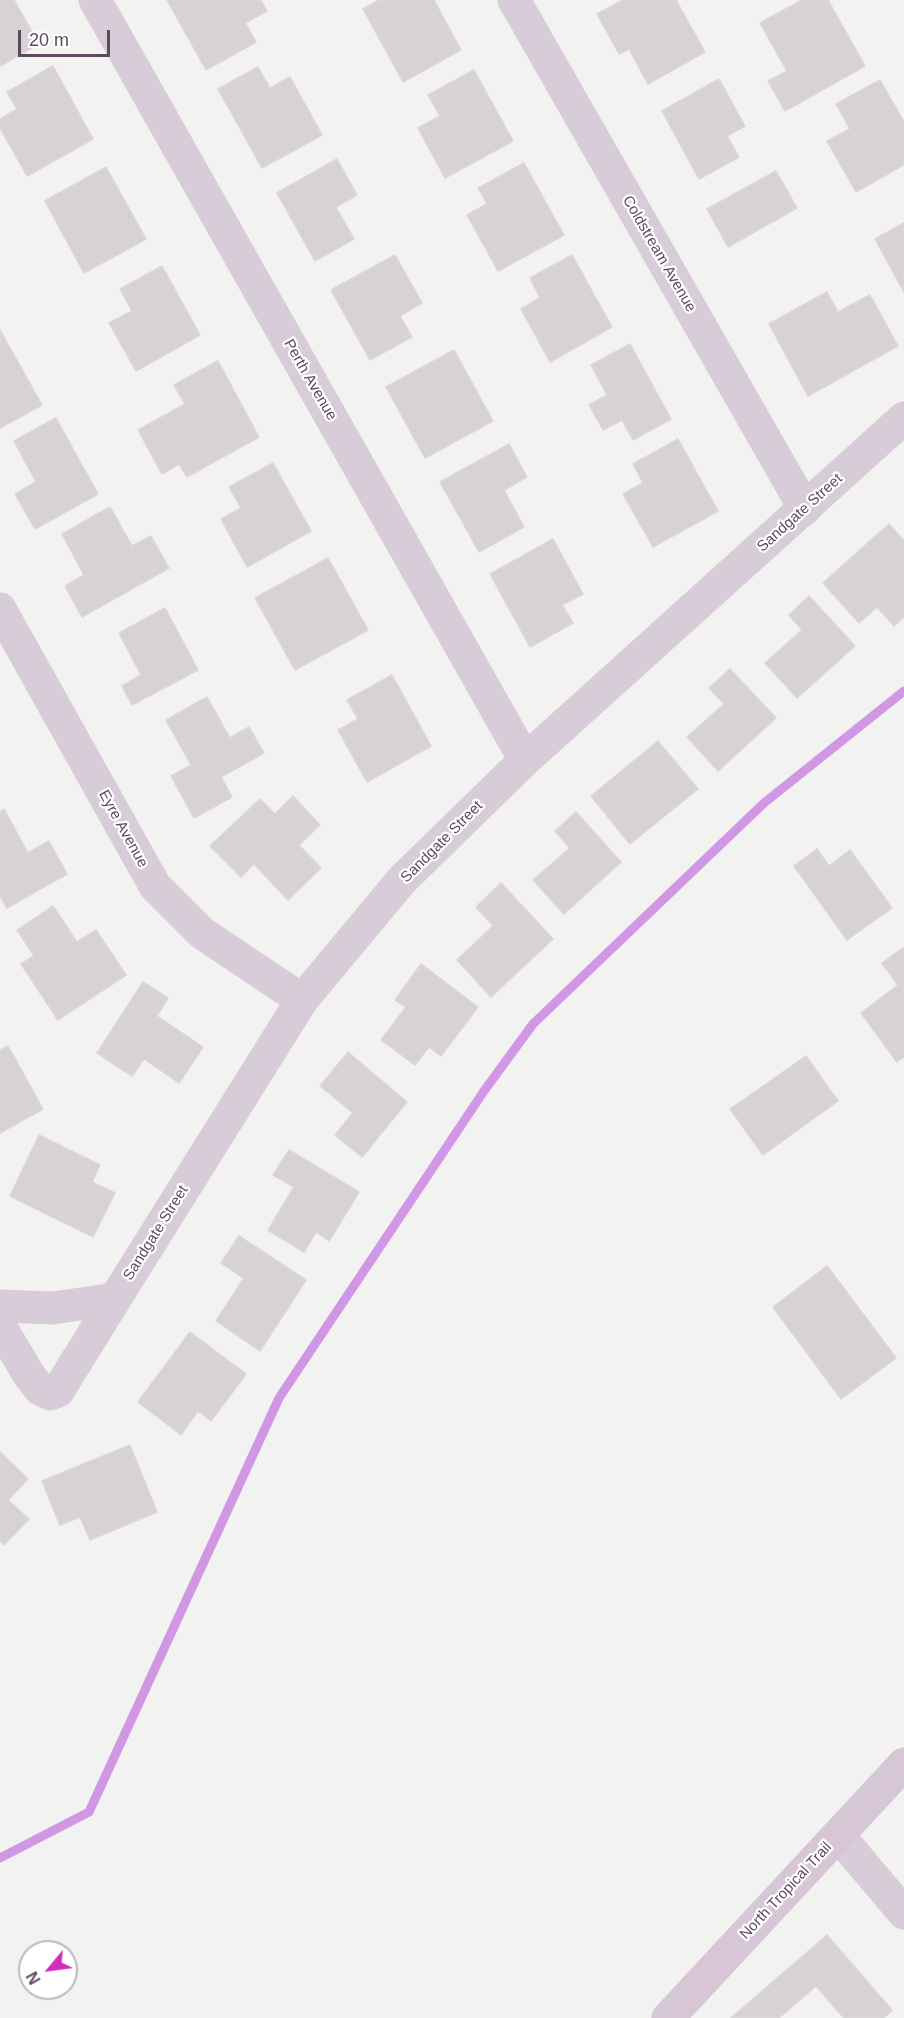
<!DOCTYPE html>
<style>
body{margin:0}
#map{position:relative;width:904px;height:2018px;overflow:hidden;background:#f2f3f1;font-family:Arial,sans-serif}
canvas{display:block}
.north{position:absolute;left:18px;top:1940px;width:60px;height:60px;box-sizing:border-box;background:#fff;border:2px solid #beb7be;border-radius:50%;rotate:241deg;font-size:16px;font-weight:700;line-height:24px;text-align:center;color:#5c4b5c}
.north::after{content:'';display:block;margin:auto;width:21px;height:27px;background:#d22cbf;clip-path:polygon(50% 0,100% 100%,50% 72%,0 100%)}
.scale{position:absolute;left:18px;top:30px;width:92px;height:27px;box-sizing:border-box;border:3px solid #5c4b5c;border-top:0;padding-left:8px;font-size:18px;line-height:21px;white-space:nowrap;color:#5c4b5c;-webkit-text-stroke:4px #fff;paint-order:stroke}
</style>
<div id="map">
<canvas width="904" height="2018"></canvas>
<div class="north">N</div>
<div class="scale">20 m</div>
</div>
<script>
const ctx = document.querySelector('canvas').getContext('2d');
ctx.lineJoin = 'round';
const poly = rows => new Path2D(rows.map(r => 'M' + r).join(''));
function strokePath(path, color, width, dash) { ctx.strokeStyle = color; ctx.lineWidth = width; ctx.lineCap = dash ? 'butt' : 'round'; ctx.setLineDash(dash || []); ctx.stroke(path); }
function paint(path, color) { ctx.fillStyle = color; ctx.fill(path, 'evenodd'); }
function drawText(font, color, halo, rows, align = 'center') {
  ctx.font = font + ' Arial,sans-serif'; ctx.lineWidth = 4.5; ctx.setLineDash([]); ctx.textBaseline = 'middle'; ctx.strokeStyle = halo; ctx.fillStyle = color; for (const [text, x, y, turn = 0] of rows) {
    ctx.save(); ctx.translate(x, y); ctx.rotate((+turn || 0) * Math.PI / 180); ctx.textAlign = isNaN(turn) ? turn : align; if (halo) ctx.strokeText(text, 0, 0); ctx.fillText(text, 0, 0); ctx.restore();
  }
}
strokePath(poly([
 [0,1858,89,1812,279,1398,484,1091,533,1024,764,803,904,691]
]), '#d196e4', 9);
const building = poly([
 [0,0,14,0,39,44,0,66,0,0],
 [167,0,261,0,267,11,245,23,256,42,206,70,167,0],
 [379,0,434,0,461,50,403,82,363,9,379,0],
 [623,0,676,0,705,52,648,84,629,49,619,54,597,14,623,0],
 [802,0,828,0,865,66,785,111,768,81,787,71,760,23,802,0],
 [53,66,93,139,27,176,0,128,0,119,17,109,7,92,53,66],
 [258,67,270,88,290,77,322,135,262,168,218,89,258,67],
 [474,70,513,141,445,178,418,128,440,116,428,95,474,70],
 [719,79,745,126,727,136,739,157,699,179,662,111,719,79],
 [880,80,904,122,904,165,856,192,827,141,850,129,836,104,880,80],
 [337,159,357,195,336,207,354,239,315,261,277,193,337,159],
 [524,163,564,235,498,271,467,215,487,204,478,188,524,163],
 [106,167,146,239,84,273,45,201,106,167],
 [776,171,797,208,728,247,707,209,776,171],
 [904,223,904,292,875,239,904,223],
 [395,255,422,303,400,316,412,337,370,360,331,290,395,255],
 [572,255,612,327,550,362,521,309,540,298,530,278,572,255],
 [162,266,200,335,136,371,109,323,132,311,120,289,162,266],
 [827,292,838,312,870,295,898,346,808,396,769,324,827,292],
 [0,330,42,405,0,428,0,330],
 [630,344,671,419,633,440,622,420,603,430,589,405,607,395,591,365,630,344],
 [454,350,493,421,425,458,386,387,454,350],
 [218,361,259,437,187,477,179,464,162,474,138,430,185,404,174,385,218,361],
 [56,418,98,494,35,529,15,494,36,482,14,441,56,418],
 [678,439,718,511,653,547,623,494,643,483,633,464,678,439],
 [509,444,527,477,504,490,524,527,479,552,440,482,509,444],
 [273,463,311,531,247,567,221,519,241,508,229,487,273,463],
 [110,507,132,546,151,536,169,568,82,617,65,586,84,575,62,534,110,507],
 [889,524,904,541,904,617,894,626,877,607,859,623,823,583,889,524],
 [553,539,583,594,562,605,573,623,530,647,490,574,553,539],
 [328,558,368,630,295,670,255,598,328,558],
 [809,596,855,646,797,698,765,663,802,630,789,615,809,596],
 [165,608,198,670,132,705,122,686,141,675,119,633,165,608],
 [730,669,776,718,718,771,687,737,724,704,709,688,730,669],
 [392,675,431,746,367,782,338,730,358,719,347,700,392,675],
 [207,697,230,738,249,727,264,753,221,777,232,797,194,818,171,776,191,765,166,720,207,697],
 [658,741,698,789,630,844,591,796,658,741],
 [293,796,320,825,299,845,321,868,288,900,254,864,241,877,210,846,260,799,275,814,293,796],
 [4,809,28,853,49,841,67,874,7,908,0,896,0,812,4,809],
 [576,812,621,862,564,914,533,880,570,848,555,831,576,812],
 [817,849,829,866,850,850,892,908,847,940,794,866,817,849],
 [501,883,553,939,491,997,457,960,493,926,476,907,501,883],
 [53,906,77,942,96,930,126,975,58,1020,21,964,34,956,17,930,53,906],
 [904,947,904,1057,897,1062,861,1013,898,985,882,963,904,947],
 [421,964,478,1007,441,1056,429,1047,415,1065,381,1040,406,1007,395,1000,421,964],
 [143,982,168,998,157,1016,203,1047,179,1083,144,1059,132,1076,97,1053,143,982],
 [8,1046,43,1109,0,1133,0,1050,8,1046],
 [348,1052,407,1102,362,1157,335,1135,353,1113,320,1086,348,1052],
 [806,1056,838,1101,763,1155,730,1109,806,1056],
 [39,1135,100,1165,92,1182,115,1193,93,1237,10,1196,39,1135],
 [289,1150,359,1192,329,1241,316,1232,304,1252,268,1230,294,1187,273,1175,289,1150],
 [239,1236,306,1280,260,1351,216,1321,244,1278,221,1263,239,1236],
 [827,1266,896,1358,841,1399,773,1307,827,1266],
 [190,1332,246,1374,211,1421,198,1411,181,1435,138,1402,190,1332],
 [130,1445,157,1512,90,1540,80,1517,60,1525,42,1481,130,1445],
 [0,1452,28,1479,8,1500,29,1519,4,1545,0,1541,0,1452],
 [827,1935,892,2010,884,2018,844,2018,816,1986,779,2018,731,2018,827,1935]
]);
paint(building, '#d8d1d6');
strokePath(building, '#dbd6da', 1.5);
strokePath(poly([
 [95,0,525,760],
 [514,0,805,509],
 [0,609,155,886,202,933,302,1000],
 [0,1306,53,1308,115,1299,302,1000,402,880,525,760,904,418],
 [0,1326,29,1375,40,1389,50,1394,58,1391,115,1299],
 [838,1835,904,1913]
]), '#d9ccd9', 33);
strokePath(poly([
 [668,2018,904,1764]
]), '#d7c6d6', 33);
drawText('15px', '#5c4b5c', '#fff', [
 ["Coldstream Avenue",659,254,60],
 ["Perth Avenue",310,380,60],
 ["Sandgate Street",800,513,-42],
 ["Eyre Avenue",123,829,61],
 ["Sandgate Street",442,842,-45],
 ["Sandgate Street",156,1233,-58],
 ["North Tropical Trail",786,1891,-47]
]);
</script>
